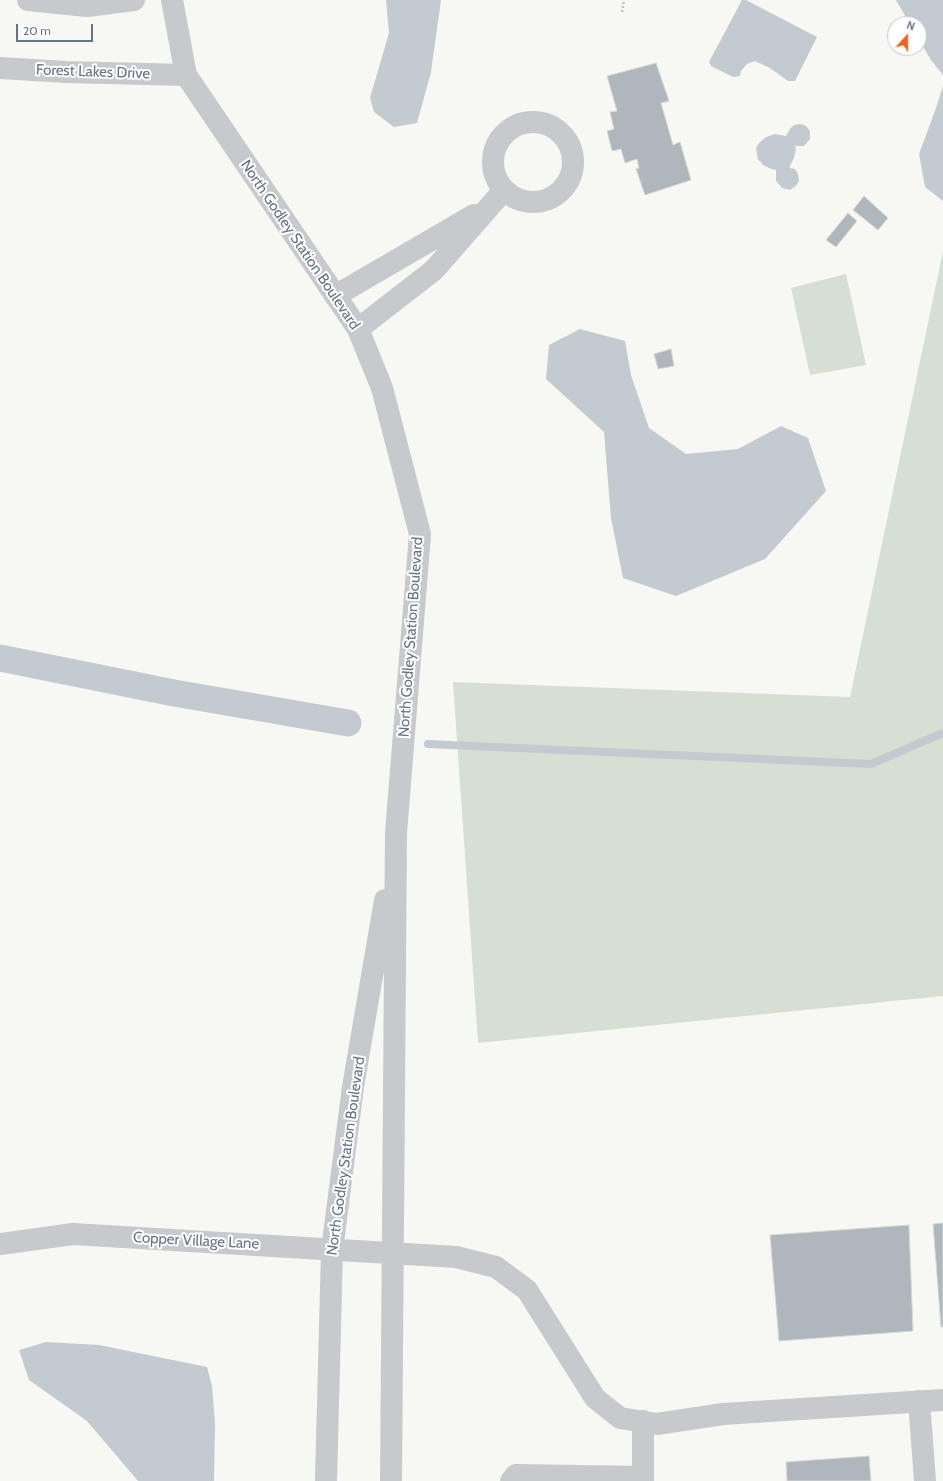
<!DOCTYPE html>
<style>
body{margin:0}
#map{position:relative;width:943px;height:1481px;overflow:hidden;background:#f7f7f4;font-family:Cabin,sans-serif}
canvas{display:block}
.north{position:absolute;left:887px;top:16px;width:40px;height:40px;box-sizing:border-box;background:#fff;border:1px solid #c1c7cf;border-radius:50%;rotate:21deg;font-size:11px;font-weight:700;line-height:16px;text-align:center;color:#657386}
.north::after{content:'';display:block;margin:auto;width:14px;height:18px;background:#e96621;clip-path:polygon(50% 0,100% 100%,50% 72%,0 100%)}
.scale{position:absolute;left:16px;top:24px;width:77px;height:18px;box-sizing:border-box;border:2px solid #657386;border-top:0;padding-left:5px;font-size:12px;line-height:14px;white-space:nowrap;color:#657386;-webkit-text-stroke:3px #fff;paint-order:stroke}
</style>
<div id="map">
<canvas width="943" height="1481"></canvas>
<div class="north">N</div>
<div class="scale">20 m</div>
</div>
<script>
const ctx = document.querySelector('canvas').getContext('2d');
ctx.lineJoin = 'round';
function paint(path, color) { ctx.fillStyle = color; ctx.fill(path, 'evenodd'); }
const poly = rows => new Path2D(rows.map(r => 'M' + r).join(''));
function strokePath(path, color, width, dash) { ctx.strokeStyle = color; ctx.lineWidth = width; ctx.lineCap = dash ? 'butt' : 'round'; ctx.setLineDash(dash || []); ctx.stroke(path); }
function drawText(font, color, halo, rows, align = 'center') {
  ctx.font = font + ' Cabin,sans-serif'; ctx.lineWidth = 4; ctx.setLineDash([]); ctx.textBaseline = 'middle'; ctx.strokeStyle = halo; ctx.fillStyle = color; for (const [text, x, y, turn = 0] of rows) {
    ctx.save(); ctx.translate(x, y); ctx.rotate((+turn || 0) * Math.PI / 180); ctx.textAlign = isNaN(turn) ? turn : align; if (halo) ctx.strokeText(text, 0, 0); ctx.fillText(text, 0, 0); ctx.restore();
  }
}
paint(poly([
 [943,251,943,996,478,1043,453,682,850,697],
 [846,274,866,365,810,375,791,288]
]), '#d7dfd4');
paint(poly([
 [386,0,441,0,431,72,417,123,394,127,374,112,370,98,389,33],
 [742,0,746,0,817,37,795,81,788,81,770,68,755,61,747,64,741,71,740,76,733,77,711,66,709,62],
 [896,0,943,0,943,75,931,60,919,40,919,24,910,24],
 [943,86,943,201,925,187,919,154,936,108],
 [801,124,806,126,810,131,810,139,804,146,795,146,796,149,794,158,790,166,790,168,795,169,798,174,799,181,796,186,790,190,782,188,776,181,776,170,771,169,763,165,761,162,758,160,756,148,759,143,766,137,775,134,786,136,790,129,794,125],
 [580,329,625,341,631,375,649,428,686,454,738,449,781,426,808,438,826,491,765,559,676,596,623,578,611,518,604,432,546,379,549,345],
 [46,1342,99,1345,207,1367,212,1386,215,1423,214,1481,138,1481,87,1421,29,1380,19,1350]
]), '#c3cbd1');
strokePath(poly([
 [428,744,871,764,943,733]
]), '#c3cbd1', 8);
strokePath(poly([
 [0,658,174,693,348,723]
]), '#c3cbd1', 27);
const building = poly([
 [656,63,669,101,661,103,673,145,680,142,691,180,645,195,636,169,639,168,637,159,625,163,621,149,612,151,607,131,614,129,610,112,617,111,607,76,656,63],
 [864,196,888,218,878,230,853,210,864,196],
 [848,213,857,221,836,247,826,240,848,213],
 [671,349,674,366,658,369,654,354,671,349],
 [943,1223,943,1327,941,1327,933,1224,943,1223],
 [909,1225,913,1331,779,1341,770,1235,909,1225],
 [869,1456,871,1481,787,1481,786,1462,869,1456]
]);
paint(building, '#afb6bc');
strokePath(building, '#d8d8d6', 1);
strokePath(poly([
 [622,12,624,0]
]), '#c0c1c4', 2.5, [2, 2]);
strokePath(poly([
 [28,0,87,6,134,0],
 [172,0,186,75,358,329,382,388,420,534,396,833,391,1481],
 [0,68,66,72,186,75],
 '493 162a40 40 0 1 1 80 0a40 40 0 1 1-80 0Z',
 [335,296,474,215],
 [358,329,434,270,504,190],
 [0,1244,73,1234,456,1257,496,1267,527,1290,595,1398,620,1418,657,1424,723,1414,943,1400],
 [919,1401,925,1481],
 [326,1481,332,1250,353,1087,385,900],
 [511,1481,516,1475,643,1477],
 [643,1481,643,1421]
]), '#c7c9cd', 22);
drawText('15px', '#657386', '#fff', [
 ["Forest Lakes Drive",93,72,2],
 ["North Godley Station Boulevard",300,245,56],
 ["North Godley Station Boulevard",411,637,-86],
 ["North Godley Station Boulevard",346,1156,-82],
 ["Copper Village Lane",196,1241,3]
]);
</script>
